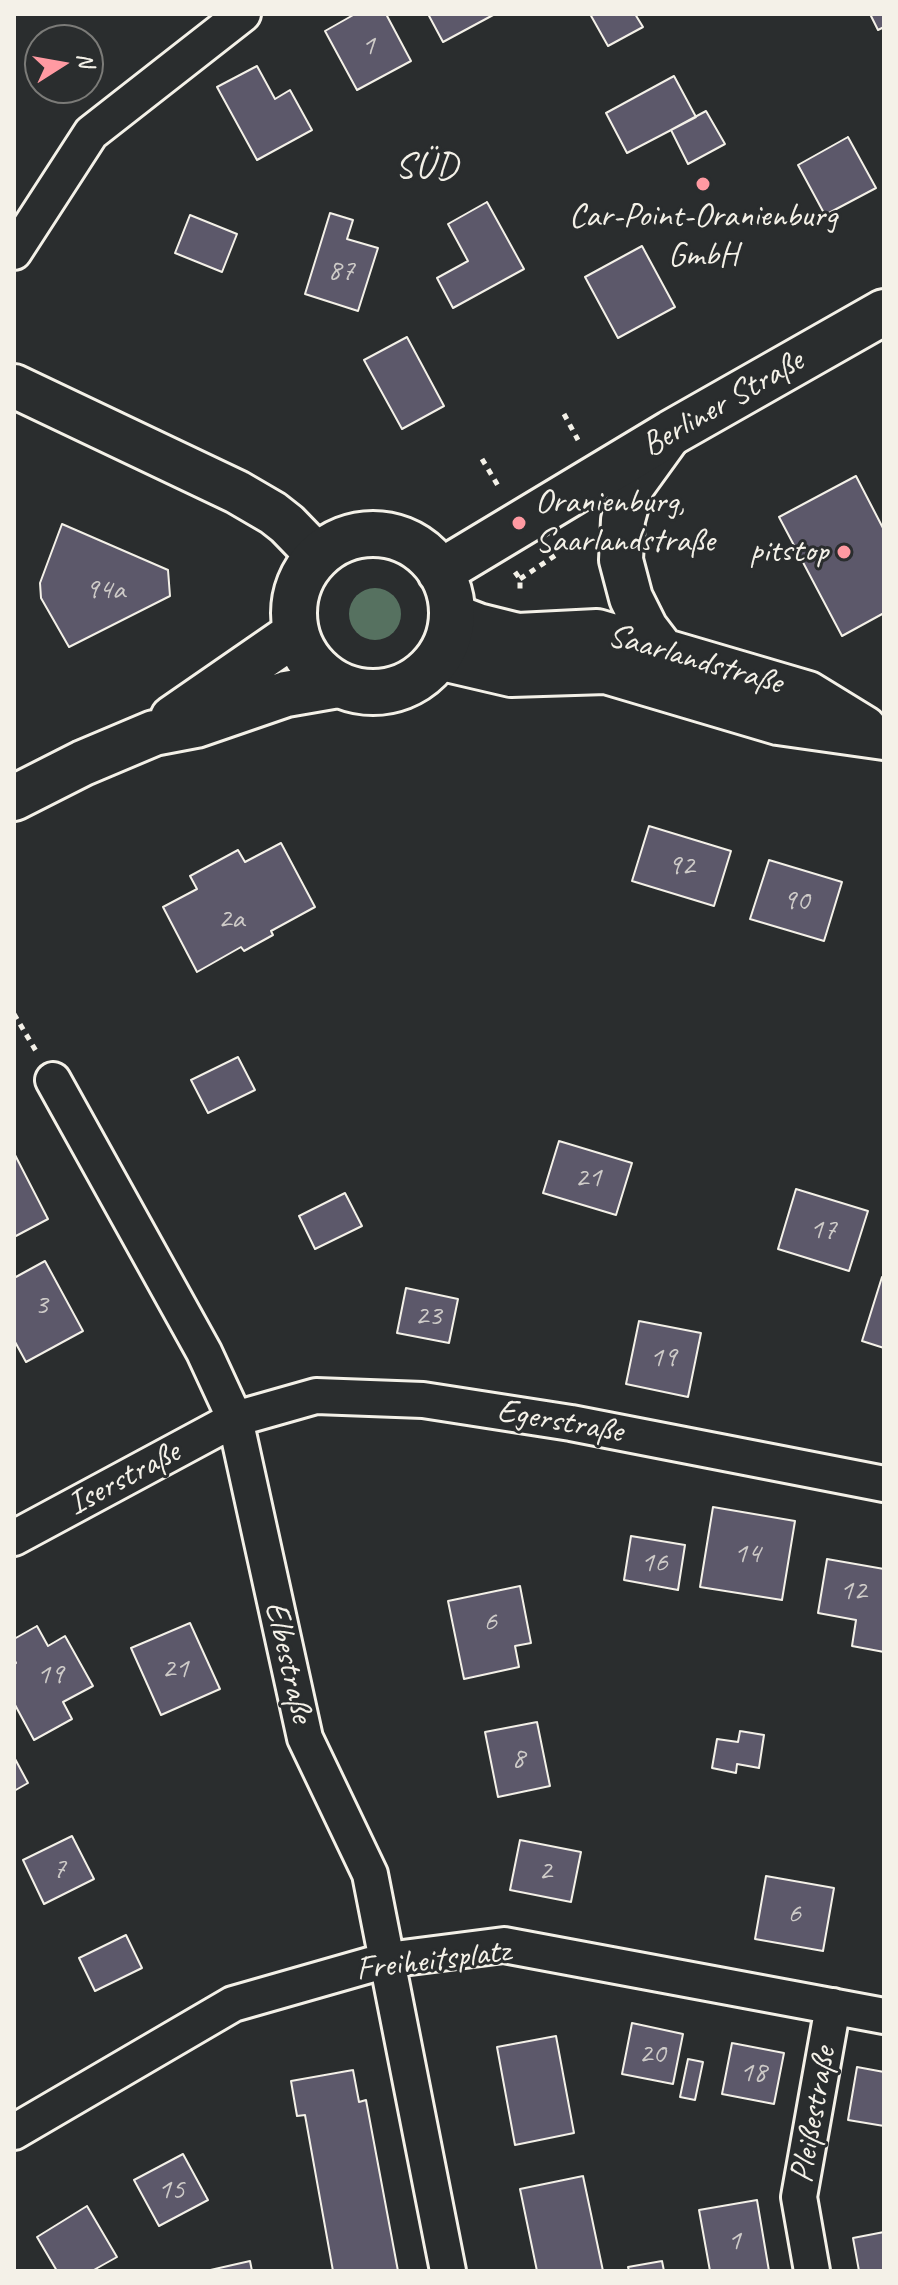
<!DOCTYPE html>
<meta charset="utf-8">
<style>
body{margin:0}
#map{position:relative;width:898px;height:2285px;overflow:hidden;background:#2a2d2e;font-family:Caveat,sans-serif}
canvas{display:block}
.frame{position:absolute;inset:0;border:16px solid #f4f1e8;pointer-events:none}
.north{position:absolute;left:24px;top:24px;width:80px;height:80px;box-sizing:border-box;background:#2a2d2e;border:2px solid #7b7b78;border-radius:50%;rotate:79deg;font-size:22px;font-weight:700;line-height:32px;text-align:center;color:#f4f1e8}
.north::after{content:'';display:block;margin:auto;width:28px;height:36px;background:#ff9aa2;clip-path:polygon(50% 0,100% 100%,50% 72%,0 100%)}
</style>
<div id="map">
<canvas width="898" height="2285"></canvas>
<div class="frame"></div>
<div class="north">N</div>
</div>
<script>
const ctx = document.querySelector('canvas').getContext('2d');
ctx.lineJoin = 'round';
function paint(path, color) { ctx.fillStyle = color; ctx.fill(path, 'evenodd'); }
const poly = rows => new Path2D(rows.map(r => 'M' + r).join(''));
function strokePath(path, color, width, dash) { ctx.strokeStyle = color; ctx.lineWidth = width; ctx.lineCap = dash ? 'butt' : 'round'; ctx.setLineDash(dash || []); ctx.stroke(path); }
function drawText(font, color, halo, rows, align = 'center') {
  ctx.font = font + ' Caveat,sans-serif'; ctx.lineWidth = 6; ctx.setLineDash([]); ctx.textBaseline = 'middle'; ctx.strokeStyle = halo; ctx.fillStyle = color; for (const [text, x, y, turn = 0] of rows) {
    ctx.save(); ctx.translate(x, y); ctx.rotate((+turn || 0) * Math.PI / 180); ctx.textAlign = isNaN(turn) ? turn : align; if (halo) ctx.strokeText(text, 0, 0); ctx.fillText(text, 0, 0); ctx.restore();
  }
}
paint(poly([
 '349 614a26 26 0 1 1 52 0a26 26 0 1 1-52 0Z'
]), '#567160');
const building = poly([
 [355,14,386,14,411,61,357,90,325,31,355,14],
 [428,14,495,14,443,42,428,14],
 [590,14,635,14,643,27,608,46,590,14],
 [870,14,884,14,884,27,878,30,870,14],
 [257,66,275,99,290,90,312,130,257,160,217,87,257,66],
 [674,76,696,117,627,153,606,113,674,76],
 [706,111,725,144,688,164,671,130,706,111],
 [848,137,876,188,825,215,798,165,848,137],
 [487,202,524,269,453,308,437,278,468,261,448,224,487,202],
 [330,213,353,220,347,239,378,248,358,311,305,294,330,213],
 [190,215,237,234,222,272,175,253,190,215],
 [642,246,675,307,618,338,585,277,642,246],
 [407,337,444,406,402,429,364,360,407,337],
 [856,476,884,530,884,613,842,636,779,517,856,476],
 [62,524,168,570,170,596,69,647,41,598,40,583,62,524],
 [649,826,731,851,714,906,632,881,649,826],
 [281,843,315,907,271,931,273,935,244,951,241,947,197,972,163,907,197,889,190,876,238,850,245,862,281,843],
 [769,860,842,882,824,941,750,919,769,860],
 [238,1057,255,1090,208,1113,191,1080,238,1057],
 [559,1141,632,1163,616,1215,543,1193,559,1141],
 [14,1153,48,1219,14,1237,14,1153],
 [796,1189,868,1211,849,1271,778,1249,796,1189],
 [345,1193,362,1226,315,1249,299,1216,345,1193],
 [45,1261,83,1331,26,1362,14,1340,14,1278,45,1261],
 [882,1277,884,1278,884,1348,862,1341,882,1277],
 [406,1288,458,1299,449,1343,397,1333,406,1288],
 [639,1321,701,1333,688,1397,626,1384,639,1321],
 [713,1507,795,1521,782,1600,700,1587,713,1507],
 [631,1536,685,1545,678,1590,624,1580,631,1536],
 [827,1559,884,1569,884,1652,852,1646,856,1620,818,1613,827,1559],
 [520,1586,531,1643,515,1646,519,1667,464,1679,448,1601,520,1586],
 [190,1623,220,1689,161,1715,131,1648,190,1623],
 [37,1626,48,1646,65,1636,93,1686,63,1702,72,1719,34,1740,14,1703,14,1664,16,1663,14,1659,14,1639,37,1626],
 [537,1722,550,1786,498,1797,485,1732,537,1722],
 [740,1731,764,1735,759,1768,737,1764,736,1773,712,1768,717,1739,738,1742,740,1731],
 [14,1757,28,1783,14,1791,14,1757],
 [72,1836,94,1879,44,1904,23,1860,72,1836],
 [520,1840,581,1852,571,1902,510,1890,520,1840],
 [766,1876,834,1888,823,1951,755,1939,766,1876],
 [126,1935,142,1968,95,1991,79,1958,126,1935],
 [632,2023,683,2034,673,2084,622,2074,632,2023],
 [556,2036,574,2133,515,2145,497,2047,556,2036],
 [732,2043,784,2053,774,2104,722,2094,732,2043],
 [688,2059,703,2062,695,2100,680,2097,688,2059],
 [857,2067,884,2072,884,2126,848,2120,857,2067],
 [353,2070,359,2102,366,2100,398,2271,333,2271,305,2115,297,2116,291,2081,353,2070],
 [183,2154,208,2200,159,2226,134,2180,183,2154],
 [583,2176,603,2271,537,2271,520,2189,583,2176],
 [757,2200,769,2271,710,2271,699,2210,757,2200],
 [87,2206,117,2257,92,2271,57,2271,37,2237,87,2206],
 [884,2232,884,2271,859,2271,853,2238,884,2232],
 [250,2261,252,2271,206,2271,250,2261],
 [662,2261,664,2271,629,2271,628,2267,662,2261]
]);
paint(building, '#5c586a');
strokePath(building, '#f4f1e8', 2);
const minor = poly([
 [14,252,91,133,243,14],
 [53,1080,204,1352,235,1419,305,1738,370,1874,448,2271],
 [14,1538,235,1419,316,1396,423,1400,571,1423,884,1484],
 [14,2132,233,2004,387,1960,504,1945,884,2016],
 [812,2271,799,2197,833,2006]
]);
const tertiary = poly([
 [14,386,237,492,273,513,287,524,318,556],
 [452,615,478,625,518,635,597,631,808,693,865,728],
 [662,649,646,628,631,598,621,560,623,520,632,487,671,433],
 [438,658,511,675,606,672,778,723,884,738]
]);
const secondary = poly([
 '294 613a79 79 0 1 1 158 0a79 79 0 1 1-158 0Z',
 [440,572,671,433,884,312],
 [173,718,296,633],
 [14,798,83,763,154,733,196,725,286,694,338,685]
]);
strokePath(minor, '#f4f1e8', 40);
strokePath(tertiary, '#f4f1e8', 48);
strokePath(secondary, '#f4f1e8', 50);
strokePath(poly([
 [564,414,578,440],
 [482,459,500,489],
 [515,572,520,579,520,593],
 [520,579,559,553],
 [14,1014,36,1051]
]), '#f4f1e8', 5, [6, 6]);
strokePath(minor, '#2a2d2e', 34);
strokePath(tertiary, '#2a2d2e', 42);
strokePath(secondary, '#2a2d2e', 44);
for (const [x, y, r, color] of [
 [703,184,8,"#ff9aa2"],
 [519,523,8,"#ff9aa2"],
 [844,552,8,"#ff9aa2"]
]) { const dot = new Path2D(); dot.arc(x, y, r, 0, 2 * Math.PI); ctx.fillStyle = color; ctx.fill(dot); strokePath(dot, '#2a2d2e', 3); }
drawText('30px', '#cecbc8', null, [
 ["1",368,46],
 ["87",341,271],
 ["94a",105,590],
 ["92",681,866],
 ["90",796,901],
 ["2a",231,919],
 ["21",588,1178],
 ["17",823,1230],
 ["3",41,1305],
 ["23",428,1316],
 ["19",663,1358],
 ["14",747,1554],
 ["16",654,1563],
 ["12",853,1591],
 ["6",490,1622],
 ["21",175,1669],
 ["19",50,1675],
 ["8",518,1759],
 ["7",59,1869],
 ["2",545,1871],
 ["6",794,1914],
 ["20",652,2054],
 ["18",753,2073],
 ["15",171,2190],
 ["1",734,2241]
]);
drawText('34px', '#f4f1e8', '#2a2d2e', [
 ["Car-Point-Oranienburg",703,217],
 ["GmbH",703,256],
 ["Oranienburg,",535,503,"left"],
 ["Saarlandstraße",535,542,"left"],
 ["pitstop",828,552,"right"]
]);
drawText('34px', '#f4f1e8', '#2a2d2e', [
 ["Berliner Straße",723,404,-30],
 ["Saarlandstraße",695,660,16],
 ["Egerstraße",560,1422,10],
 ["Iserstraße",124,1479,-28],
 ["Elbestraße",288,1662,77],
 ["Freiheitsplatz",433,1961,-7],
 ["Pleißestraße",814,2115,-80]
]);
ctx.letterSpacing = '2px';
drawText('38px', '#f4f1e8', '#2a2d2e', [
 ["SÜD",427,167]
]);
ctx.letterSpacing = '0px';
</script>
